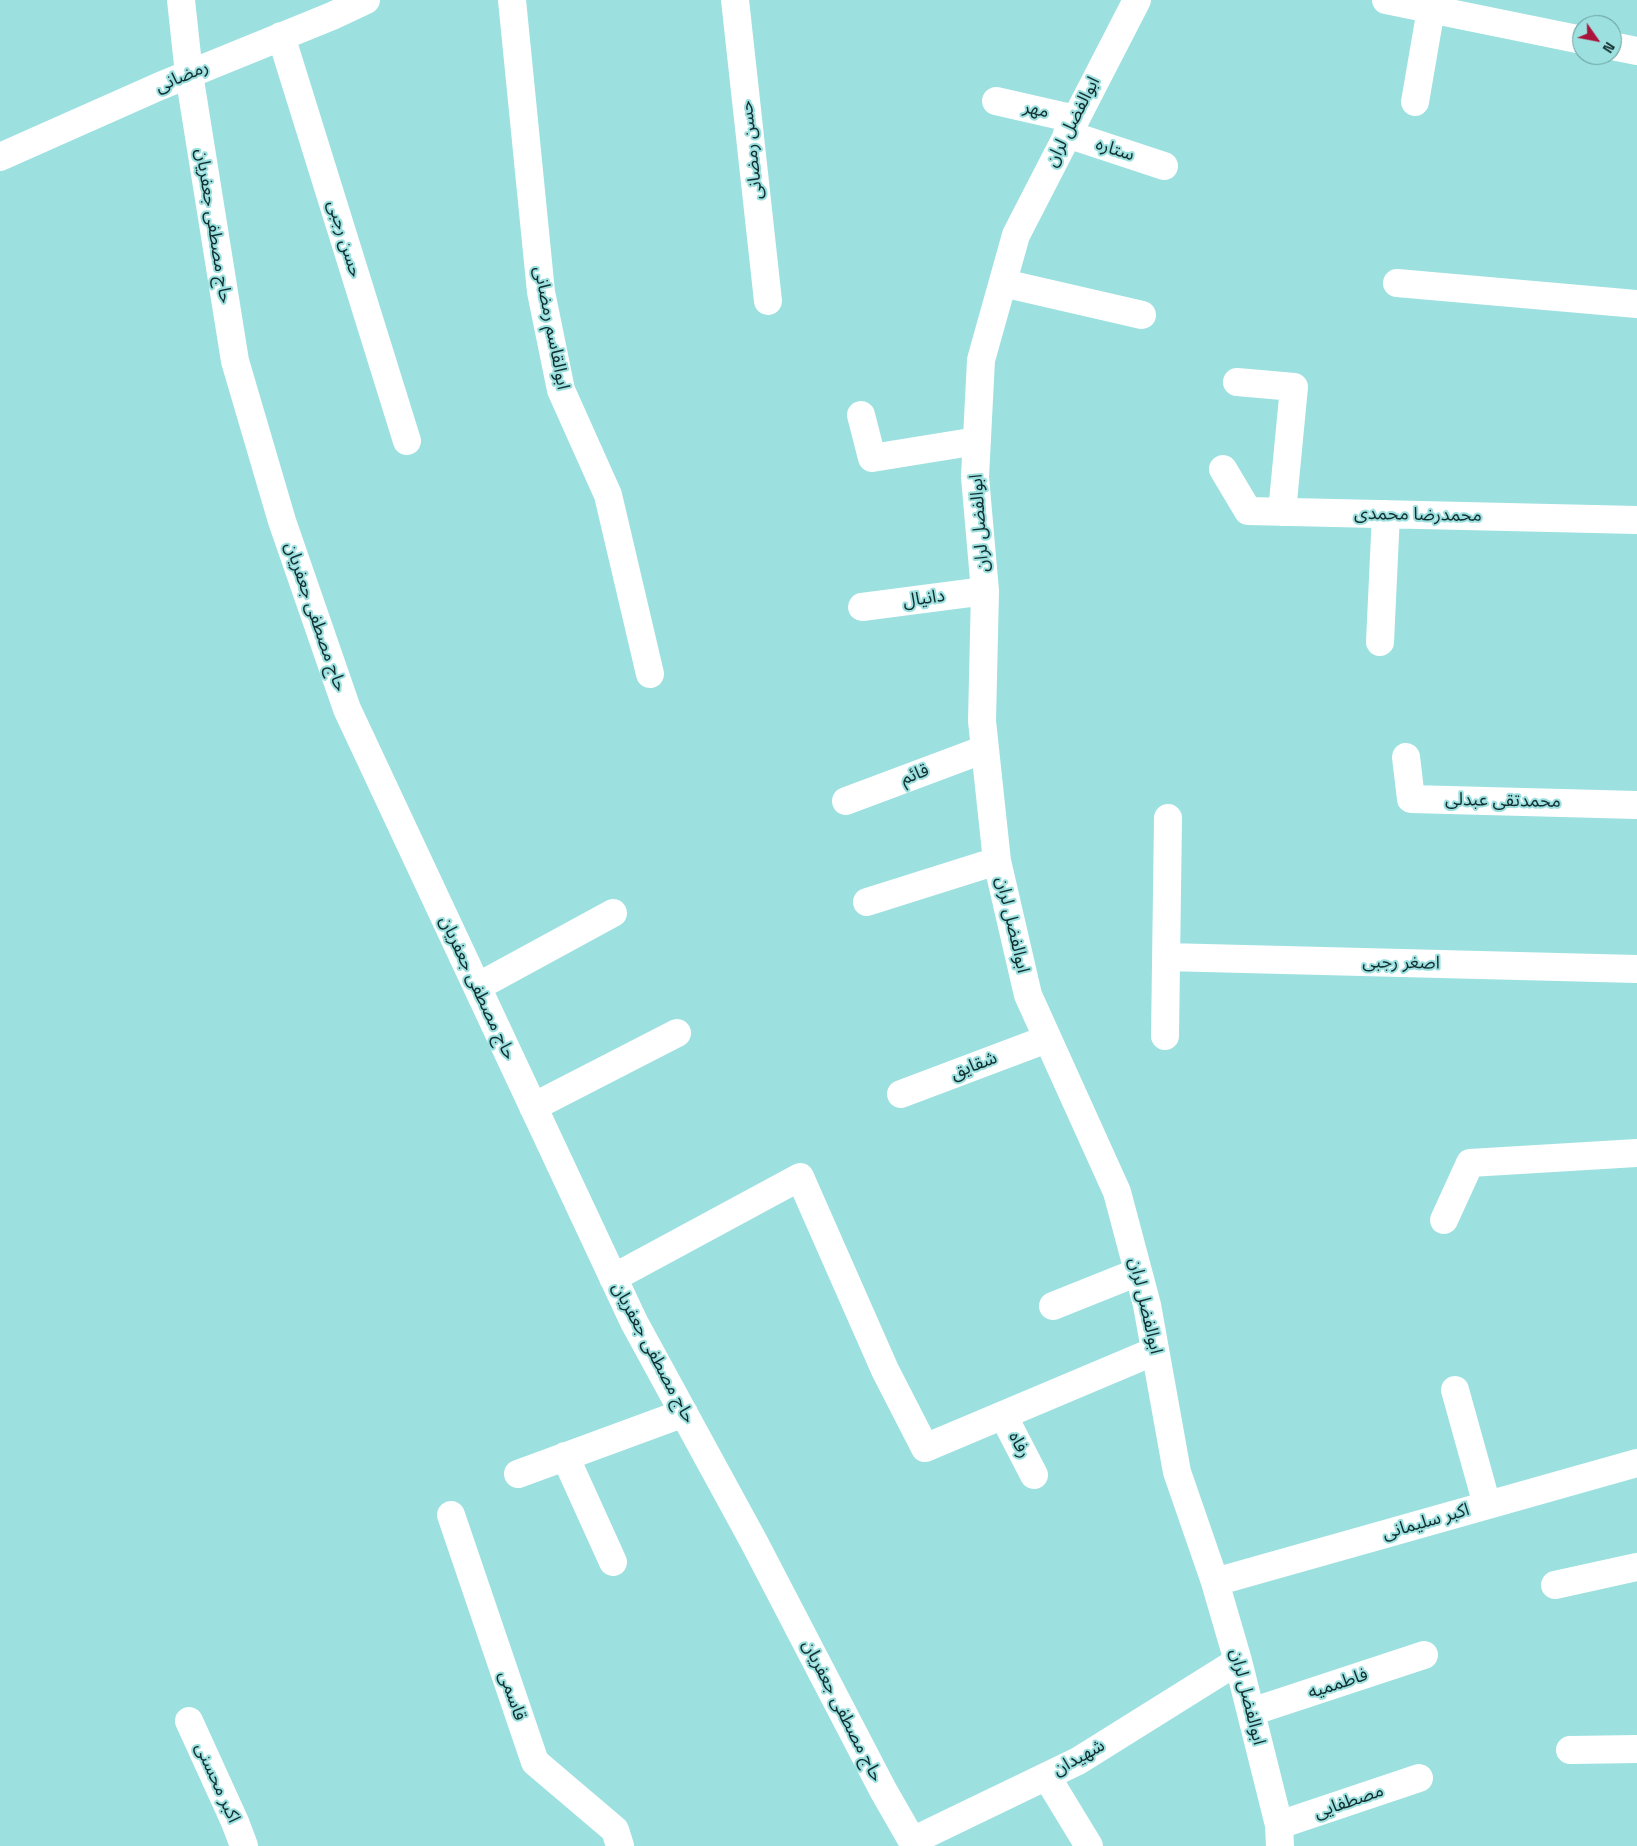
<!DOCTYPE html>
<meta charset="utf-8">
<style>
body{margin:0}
#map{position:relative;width:1637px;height:1846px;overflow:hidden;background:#9de0e0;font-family:"Space Grotesk",sans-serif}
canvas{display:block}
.north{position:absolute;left:1572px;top:15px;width:50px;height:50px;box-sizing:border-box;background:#9de0e0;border:1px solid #659999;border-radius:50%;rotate:123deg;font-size:14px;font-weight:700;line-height:20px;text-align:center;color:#122e2e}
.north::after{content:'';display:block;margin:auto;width:18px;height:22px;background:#aa133a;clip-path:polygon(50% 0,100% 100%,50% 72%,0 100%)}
</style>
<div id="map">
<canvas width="1637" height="1846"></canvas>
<div class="north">N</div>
</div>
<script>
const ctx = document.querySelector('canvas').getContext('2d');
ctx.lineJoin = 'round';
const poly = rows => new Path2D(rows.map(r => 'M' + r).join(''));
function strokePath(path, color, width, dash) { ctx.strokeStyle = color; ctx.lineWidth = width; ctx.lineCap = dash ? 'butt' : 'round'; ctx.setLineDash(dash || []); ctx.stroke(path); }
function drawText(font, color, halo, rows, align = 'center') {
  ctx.font = font + ' "Space Grotesk","Noto Sans Arabic",sans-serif'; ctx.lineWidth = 4; ctx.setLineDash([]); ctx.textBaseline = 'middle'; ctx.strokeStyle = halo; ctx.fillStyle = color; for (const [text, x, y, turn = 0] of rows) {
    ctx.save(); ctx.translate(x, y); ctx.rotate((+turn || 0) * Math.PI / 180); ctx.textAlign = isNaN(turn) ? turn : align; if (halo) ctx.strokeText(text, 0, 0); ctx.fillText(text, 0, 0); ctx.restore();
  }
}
strokePath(poly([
 [181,0,189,74,235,361,282,521,347,709,634,1322,754,1542,883,1790,915,1846],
 [512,0,541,292,561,390,608,495,650,674],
 [735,0,768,301],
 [1137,0,1016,235,981,360,975,477,985,591,982,721,997,861,1028,995,1117,1192,1147,1305,1177,1472,1215,1582,1238,1661,1279,1825,1280,1846],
 [1386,0,1582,40],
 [281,36,407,441],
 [1612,46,1637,51],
 [996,101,1075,119],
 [1415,102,1431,9],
 [1067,134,1164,166],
 [0,157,160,86,332,16,366,0],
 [1003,283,1142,315],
 [1397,283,1637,304],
 [1237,382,1294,387,1282,512],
 [861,415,872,458,977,441],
 [1223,469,1248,511,1637,520],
 [862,607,985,591],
 [1380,642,1386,514],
 [1406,757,1411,799,1637,805],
 [846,801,985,749],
 [867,902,997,861],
 [1166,957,1637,969],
 [477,987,613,913],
 [1165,1036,1168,818],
 [901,1094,1047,1039],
 [533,1107,677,1033],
 [1444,1220,1470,1163,1637,1153],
 [613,1278,800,1177,885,1370,925,1448,1155,1351],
 [1053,1306,1138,1272],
 [1455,1390,1487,1505],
 [1003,1415,1034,1475],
 [565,1456,613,1562],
 [518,1474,684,1413],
 [451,1515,535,1762,615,1830,620,1846],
 [1215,1582,1637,1463],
 [1555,1585,1637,1567],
 [1251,1712,1424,1655],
 [189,1721,235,1822,244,1846],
 [1570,1750,1637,1749],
 [1047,1777,1089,1846],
 [1279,1825,1419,1778],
 [912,1841,1078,1761,1238,1661]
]), '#fff', 28);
drawText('18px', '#122e2e', '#9de0e0', [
 ["رمضانی",182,77,-23],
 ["مهر",1036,110,13],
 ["ابوالفضل لران",1073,122,-63],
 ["حسن رمضانی",752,150,-96],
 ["ستاره",1115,150,18],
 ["حاج مصطفی جعفریان",213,226,81],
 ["حسن رجبی",344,239,73],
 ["ابوالقاسم رمضانی",551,328,79],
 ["محمدرضا محمدی",1418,515,1],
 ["ابوالفضل لران",980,523,-94],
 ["دانیال",924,599,-8],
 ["حاج مصطفی جعفریان",315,617,71],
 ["قائم",915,775,-21],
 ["محمدتقی عبدلی",1503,801,1],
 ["ابوالفضل لران",1012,925,77],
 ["اصغر رجبی",1401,963,1],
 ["حاج مصطفی جعفریان",477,988,65],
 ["شقایق",974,1066,-21],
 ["ابوالفضل لران",1145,1306,77],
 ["حاج مصطفی جعفریان",653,1353,62],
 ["رفاه",1019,1445,62],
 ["اکبر سلیمانی",1426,1522,-16],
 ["فاطممیه",1338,1684,-18],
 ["قاسمی",512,1696,71],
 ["ابوالفضل لران",1247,1697,76],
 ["حاج مصطفی جعفریان",842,1711,63],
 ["شهیدان",1079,1758,-29],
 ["اکبر محسنی",217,1783,66],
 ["مصطفایی",1349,1802,-19]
]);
</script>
